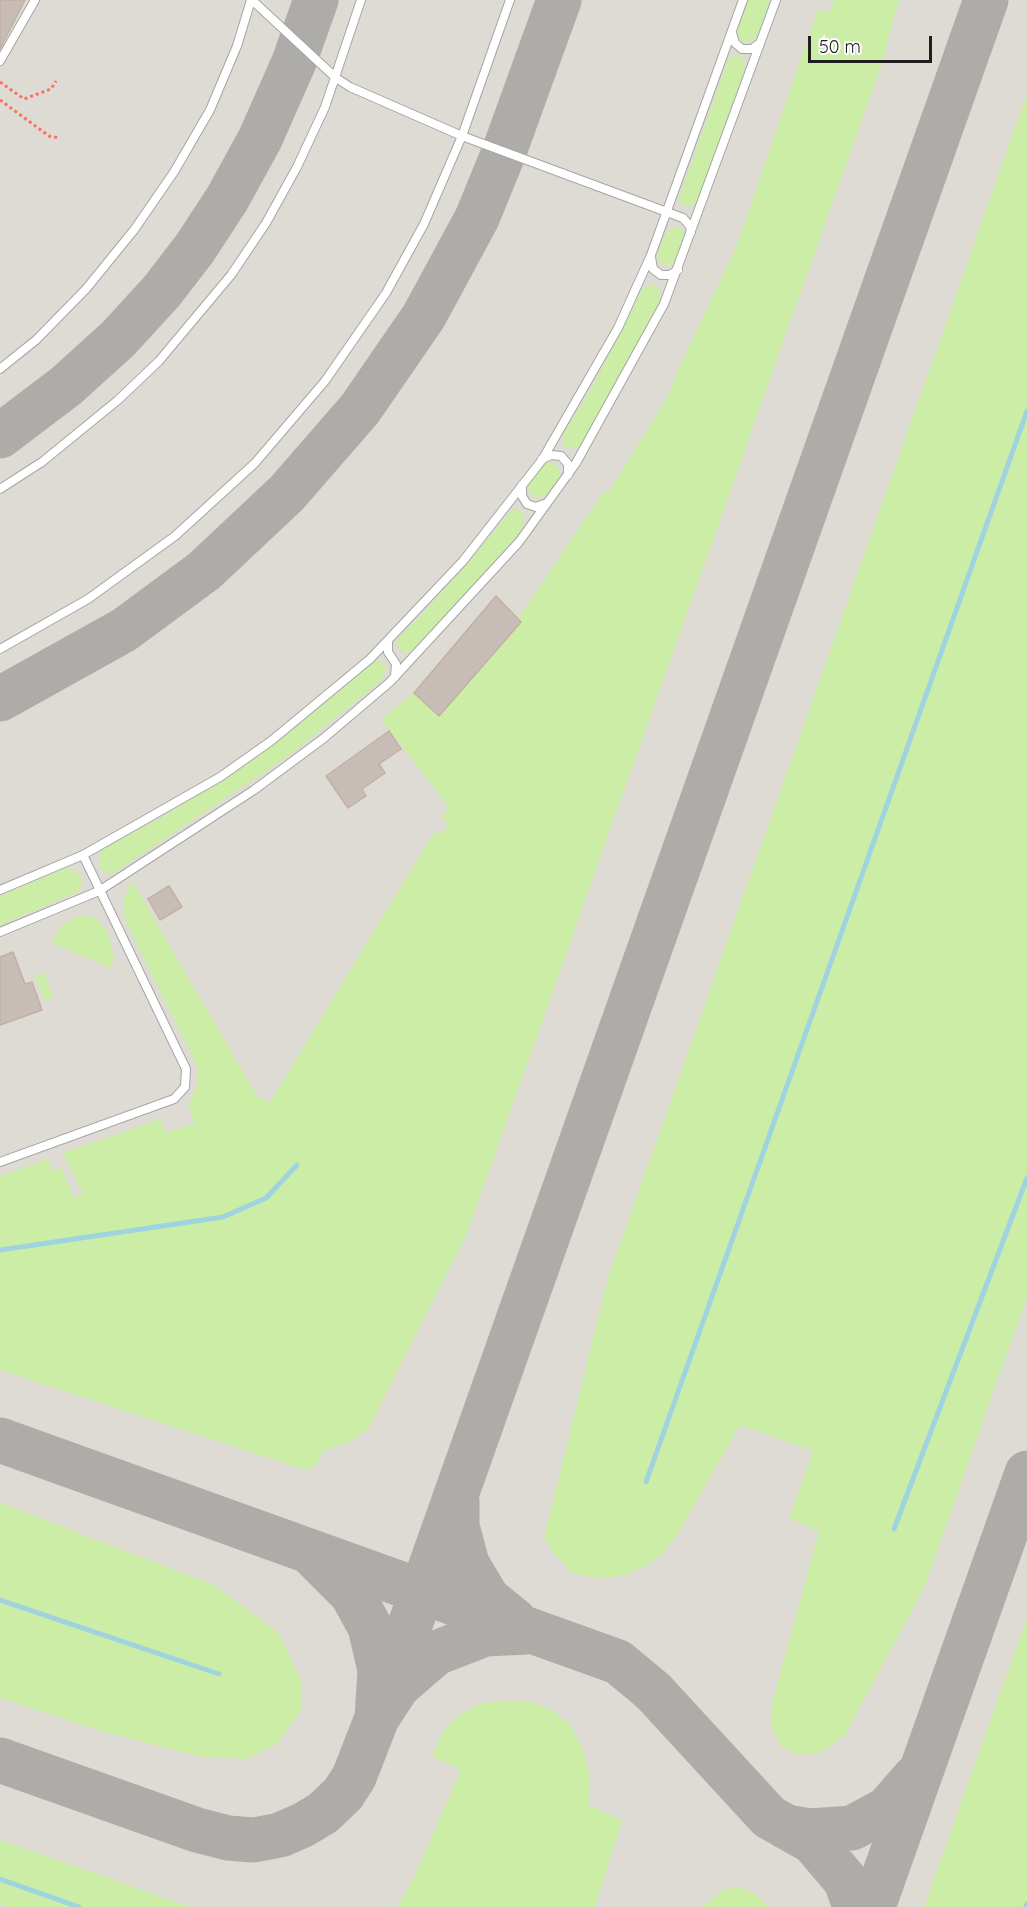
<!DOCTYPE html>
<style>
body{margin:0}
#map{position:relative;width:1027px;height:1907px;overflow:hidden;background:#efebe3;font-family:Quicksand,sans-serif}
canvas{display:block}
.scale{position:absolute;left:808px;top:36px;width:124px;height:27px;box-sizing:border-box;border:3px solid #1e1e1e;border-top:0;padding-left:8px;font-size:18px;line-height:21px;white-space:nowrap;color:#1e1e1e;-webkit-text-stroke:4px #fff;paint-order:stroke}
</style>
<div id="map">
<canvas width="1027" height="1907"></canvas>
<div class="scale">50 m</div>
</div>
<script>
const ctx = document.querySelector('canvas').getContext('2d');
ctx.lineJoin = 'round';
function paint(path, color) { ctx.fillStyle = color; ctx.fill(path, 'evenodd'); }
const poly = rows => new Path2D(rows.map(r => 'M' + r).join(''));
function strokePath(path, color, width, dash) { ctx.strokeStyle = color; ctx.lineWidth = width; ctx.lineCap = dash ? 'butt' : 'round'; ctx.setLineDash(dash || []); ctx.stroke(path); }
paint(poly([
 [0,0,1027,0,1027,1907,0,1907]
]), '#dedbd5');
paint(poly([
 [748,0,770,0,757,37,745,43,738,37,737,31],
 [834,0,899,0,880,69,466,1236,368,1429,350,1442,323,1451,317,1464,311,1469,303,1469,0,1370,0,1176,48,1159,53,1171,62,1168,74,1198,83,1194,63,1153,160,1119,166,1133,195,1123,188,1105,198,1083,198,1068,125,920,123,899,132,881,259,1099,270,1102,434,832,440,835,448,825,442,818,448,806,381,719,414,693,440,716,521,622,518,619,604,491,608,493,671,391,675,376,736,247,818,9,829,13],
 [736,54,743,57,745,69,700,197,694,205,685,206,679,200,680,195,728,60],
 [1027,94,1027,1297,924,1588,845,1735,823,1751,809,1754,794,1753,780,1746,772,1728,771,1707,819,1531,789,1518,813,1451,740,1425,677,1535,663,1553,646,1566,626,1575,606,1578,586,1576,570,1571,553,1552,544,1537,608,1278],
 [676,226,683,230,685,239,676,263,664,266,657,259,657,254,666,232],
 [654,284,660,291,661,301,584,443,575,449,564,446,562,435,588,395,643,288],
 [549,462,559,468,560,481,549,495,535,498,528,490,529,482,544,463],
 [514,508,522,512,525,527,413,651,404,653,396,644,397,640,444,590],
 [376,660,385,664,387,669,381,681,288,756,115,872,108,874,99,867,99,855,103,849,164,816,222,780,271,746],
 [66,868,72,869,81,876,81,887,78,892,0,925,0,896],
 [79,915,95,917,108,932,114,958,111,968,52,943,61,926],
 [44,972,53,998,44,1001,35,976],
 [0,1503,214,1585,278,1632,301,1680,302,1709,278,1743,247,1759,202,1757,100,1731,0,1698],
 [1027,1618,1027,1907,924,1907],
 [508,1701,533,1702,555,1712,571,1726,583,1749,590,1775,588,1805,622,1820,595,1907,397,1907,412,1881,461,1770,432,1756,442,1733,459,1715,481,1703],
 [0,1840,191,1907,8,1907,0,1904],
 [738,1887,753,1892,769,1907,703,1907,722,1890]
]), '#cbeda5');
strokePath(poly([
 [0,1250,223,1217,266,1198,297,1165],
 [646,1482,1027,411],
 [894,1529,1027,1178],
 [0,1600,219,1674],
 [0,1879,79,1907],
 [1026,1907,1027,1904]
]), '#a0d3e0', 5);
strokePath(poly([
 [0,436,66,386,118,339,162,291,195,248,227,199,260,139,294,62,316,0],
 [0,699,124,630,204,571,287,493,360,409,424,316,477,218,504,152,559,0],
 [0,1440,618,1662,653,1691,769,1817,813,1842,846,1881,855,1907],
 [457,1502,457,1526,467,1564,488,1599,514,1620],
 [314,1556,352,1594,370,1627,380,1670,377,1718,398,1686,436,1653,485,1634,527,1632],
 [0,1760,197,1830,228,1838,254,1840,280,1835,303,1825,323,1813,343,1794,354,1777,377,1718,986,0],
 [786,1827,810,1831,852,1828,887,1809,915,1777],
 [873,1907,1027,1473]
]), '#aeaca8', 45);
const building = poly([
 [0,0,25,0,0,49,0,0],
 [496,596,521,622,439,716,414,693,496,596],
 [389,731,401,749,379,764,385,773,362,789,366,796,348,808,326,776,389,731],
 [169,886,182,907,160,920,148,899,169,886],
 [13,952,25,984,32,982,42,1010,0,1025,0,957,13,952]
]);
paint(building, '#c7bdb6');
strokePath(building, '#c2b0a4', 1.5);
const service = poly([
 [252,0,336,78,350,87,462,136,683,218,690,226,691,232],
 [732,33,735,43,742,49,752,49,760,43],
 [0,61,35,0],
 [651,257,653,269,661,275,670,275,678,270],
 [0,369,36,340,86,289,134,230,174,172,210,110,237,46,251,0],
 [542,459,551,455,561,456,568,464,568,475],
 [522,485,522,496,527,504,536,507,547,503],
 [0,489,42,462,118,400,159,361,231,275,266,223,297,167,325,107,361,0],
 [388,641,388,652,396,664,395,677],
 [0,649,88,599,175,536,255,463,325,381,386,293,424,224,462,136,510,0],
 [0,890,83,855,220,777,271,741,370,659,463,561,542,460,618,328,651,255,743,0],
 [0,932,99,891,254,790,324,738,390,682,519,542,576,463,664,304,776,0],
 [0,1162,174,1099,185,1087,186,1069,83,855]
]);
strokePath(service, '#a5a5a5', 10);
strokePath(poly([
 [0,82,24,99,51,89,56,81],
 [0,100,49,136,59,138]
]), '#ff6f64', 3, [3, 3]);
strokePath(service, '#fff', 8);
</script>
